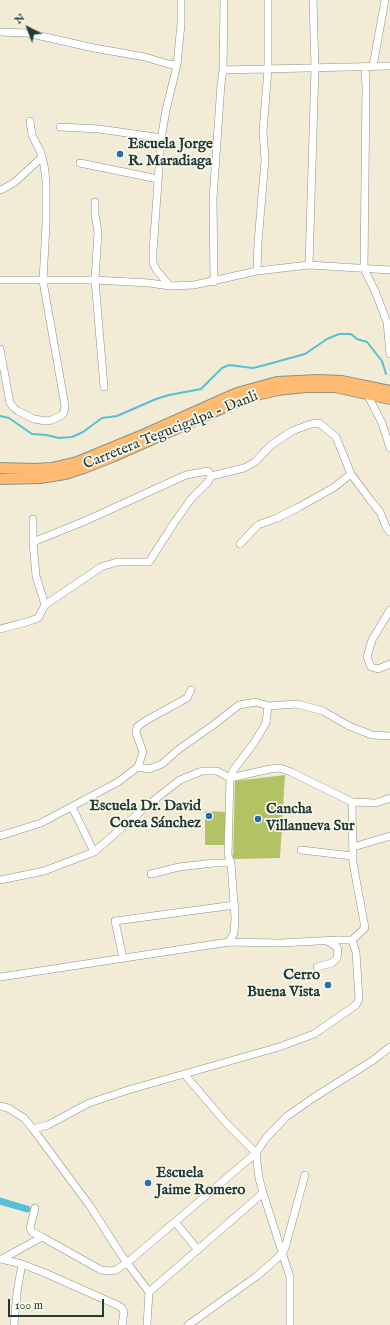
<!DOCTYPE html>
<meta charset="utf-8">
<style>
body{margin:0}
#map{position:relative;width:390px;height:1325px;overflow:hidden;background:#f2ecd6;font-family:"IM FELL English",serif}
canvas{display:block}
.north{position:absolute;left:8px;top:8px;width:40px;height:40px;-webkit-text-stroke:3px #fbf7ec;paint-order:stroke;rotate:318deg;font-size:11px;font-weight:700;line-height:16px;text-align:center;color:#1f3d34}
.north::after{content:'';display:block;margin:auto;width:14px;height:18px;background:#1f3d34;clip-path:polygon(50% 0,100% 100%,50% 72%,0 100%)}
.scale{position:absolute;left:8px;top:1299px;width:96px;height:18px;box-sizing:border-box;border:2px solid #1f3d34;border-top:0;padding-left:5px;font-size:12px;line-height:14px;white-space:nowrap;color:#1f3d34;-webkit-text-stroke:3px #fbf7ec;paint-order:stroke}
</style>
<div id="map">
<canvas width="390" height="1325"></canvas>
<div class="north">N</div>
<div class="scale">100 m</div>
</div>
<script>
const ctx = document.querySelector('canvas').getContext('2d');
ctx.lineJoin = 'round';
function paint(path, color) { ctx.fillStyle = color; ctx.fill(path, 'evenodd'); }
const poly = rows => new Path2D(rows.map(r => 'M' + r).join(''));
function strokePath(path, color, width, dash) { ctx.strokeStyle = color; ctx.lineWidth = width; ctx.lineCap = dash ? 'butt' : 'round'; ctx.setLineDash(dash || []); ctx.stroke(path); }
function drawText(font, color, halo, rows, align = 'center') {
  ctx.font = font + ' "IM FELL English",serif'; ctx.lineWidth = 3.5; ctx.setLineDash([]); ctx.textBaseline = 'middle'; ctx.strokeStyle = halo; ctx.fillStyle = color; for (const [text, x, y, turn = 0] of rows) {
    ctx.save(); ctx.translate(x, y); ctx.rotate((+turn || 0) * Math.PI / 180); ctx.textAlign = isNaN(turn) ? turn : align; if (halo) ctx.strokeText(text, 0, 0); ctx.fillText(text, 0, 0); ctx.restore();
  }
}
paint(poly([
 [285,775,280,858,233,859,235,781],
 [205,811,226,812,224,845,205,845]
]), '#b2c264');
strokePath(poly([
 [0,416,9,418,32,434,46,435,59,438,72,437,83,432,102,418,117,416,156,399,169,395,201,389,222,368,229,365,253,368,265,365,305,354,327,339,339,334,351,334,357,339,367,342,382,361,386,374]
]), '#57c0d4', 2);
strokePath(poly([
 [0,1201,27,1209]
]), '#57c0d4', 7);
const minor = poly([
 [0,32,27,33,94,48,145,57,168,64,177,65],
 [373,66,385,0],
 [365,67,366,86,364,269,375,291,387,322,390,354],
 [223,70,390,66],
 [60,127,99,129,162,138],
 [80,163,158,179],
 [0,190,3,189,15,182,42,157],
 [95,202,95,214,98,232,95,280,104,387],
 [309,265,315,68,313,0],
 [257,271,258,242,265,160,263,131,268,69,268,0],
 [0,280,95,280,149,283,170,286,194,285,257,271,309,265,390,270],
 [214,282,213,199,221,84,223,70,224,0],
 [170,286,157,271,153,263,153,251,161,140,166,110,177,65,181,24,181,0],
 [0,349,10,403,14,408,18,411,34,419,46,421,52,420,62,415,64,412,65,406,43,281,46,224,46,180,44,165,41,153,32,135,30,121],
 [366,392,382,423,390,448],
 [33,542,85,521,186,475,208,471,211,476,244,468,255,462,271,445,292,431,311,424,319,423,336,437,351,474,371,501,380,512,386,527,390,532],
 [240,544,258,525,277,518,299,507,333,488,351,474],
 [45,605,101,567,117,562,149,562,174,523,191,499,208,482,211,476],
 [390,610,372,640,367,657,371,667,378,669,390,664],
 [0,629,30,621,38,618,45,605,36,576,33,542,33,519],
 [138,767,149,769,162,764,179,749,212,726,239,705,256,702,268,706,297,704,323,711,349,726,372,735,390,736],
 [72,807,94,852],
 [0,836,41,823,118,782,138,767,143,752,136,733,137,727,145,721,187,698,191,690],
 [353,847,390,836],
 [301,850,353,856],
 [151,874,179,867,213,863,231,863],
 [0,880,44,871,94,852,149,804,180,780,202,771,217,771,230,778,270,769,280,768,291,772,352,802,376,803,390,798],
 [352,940,365,928,353,863,352,802],
 [229,942,234,933,235,918,231,863,228,855,230,778,234,769,254,743,266,723,268,706],
 [123,958,115,921,235,905],
 [317,967,332,963,337,958,338,950,337,947,327,941],
 [0,977,229,942,280,943,337,940,352,940,356,952,359,999,356,1005,314,1034,279,1047,128,1090,89,1103,48,1125,33,1129],
 [185,1075,227,1124,256,1153,259,1178,263,1193,290,1277,290,1325],
 [0,1106,8,1108,24,1118,33,1129,90,1206,122,1256,149,1292,263,1193],
 [35,1208,30,1228,32,1232,42,1237],
 [175,1222,198,1250],
 [0,1259,22,1264,45,1273,117,1305,122,1308,124,1312,122,1325],
 [2,1259,42,1237,101,1270,111,1271,116,1270,128,1262,256,1153,266,1138,286,1117,313,1098,372,1061,390,1047],
 [14,1325,17,1292,22,1264],
 [147,1325,149,1292],
 [188,1325,257,1276,282,1254,285,1248,305,1175]
]);
const highway = poly([
 [0,468,34,469,52,468,77,462,145,434,237,393,277,382,318,380,342,381,390,391],
 [0,479,40,478,65,474,84,468,112,457,234,403,256,395,278,390,305,387,335,387,390,399]
]);
strokePath(minor, '#889485', 8);
strokePath(highway, '#889485', 12);
strokePath(minor, '#fff', 7);
strokePath(highway, '#febb71', 10);
for (const [x, y, r, color] of [
 [120,154,4,"#1f6fb2"],
 [209,816,4,"#1f6fb2"],
 [258,819,4,"#1f6fb2"],
 [328,985,4,"#1f6fb2"],
 [148,1183,4,"#1f6fb2"]
]) { const dot = new Path2D(); dot.arc(x, y, r, 0, 2 * Math.PI); ctx.fillStyle = color; ctx.fill(dot); strokePath(dot, '#fbf7ec', 1.5); }
drawText('bold 15px', '#1f3d34', '#fbf7ec', [
 ["Escuela Jorge",128,145],
 ["R. Maradiaga",128,162],
 ["Escuela Dr. David",201,807,"right"],
 ["Corea Sánchez",201,824,"right"],
 ["Cancha",266,810],
 ["Villanueva Sur",266,827],
 ["Cerro",320,976,"right"],
 ["Buena Vista",320,993,"right"],
 ["Escuela",156,1174],
 ["Jaime Romero",156,1191]
], 'left');
drawText('15px', '#1f3d34', '#fbf7ec', [
 ["Carretera Tegucigalpa - Danli",171,431,-22]
]);
</script>
